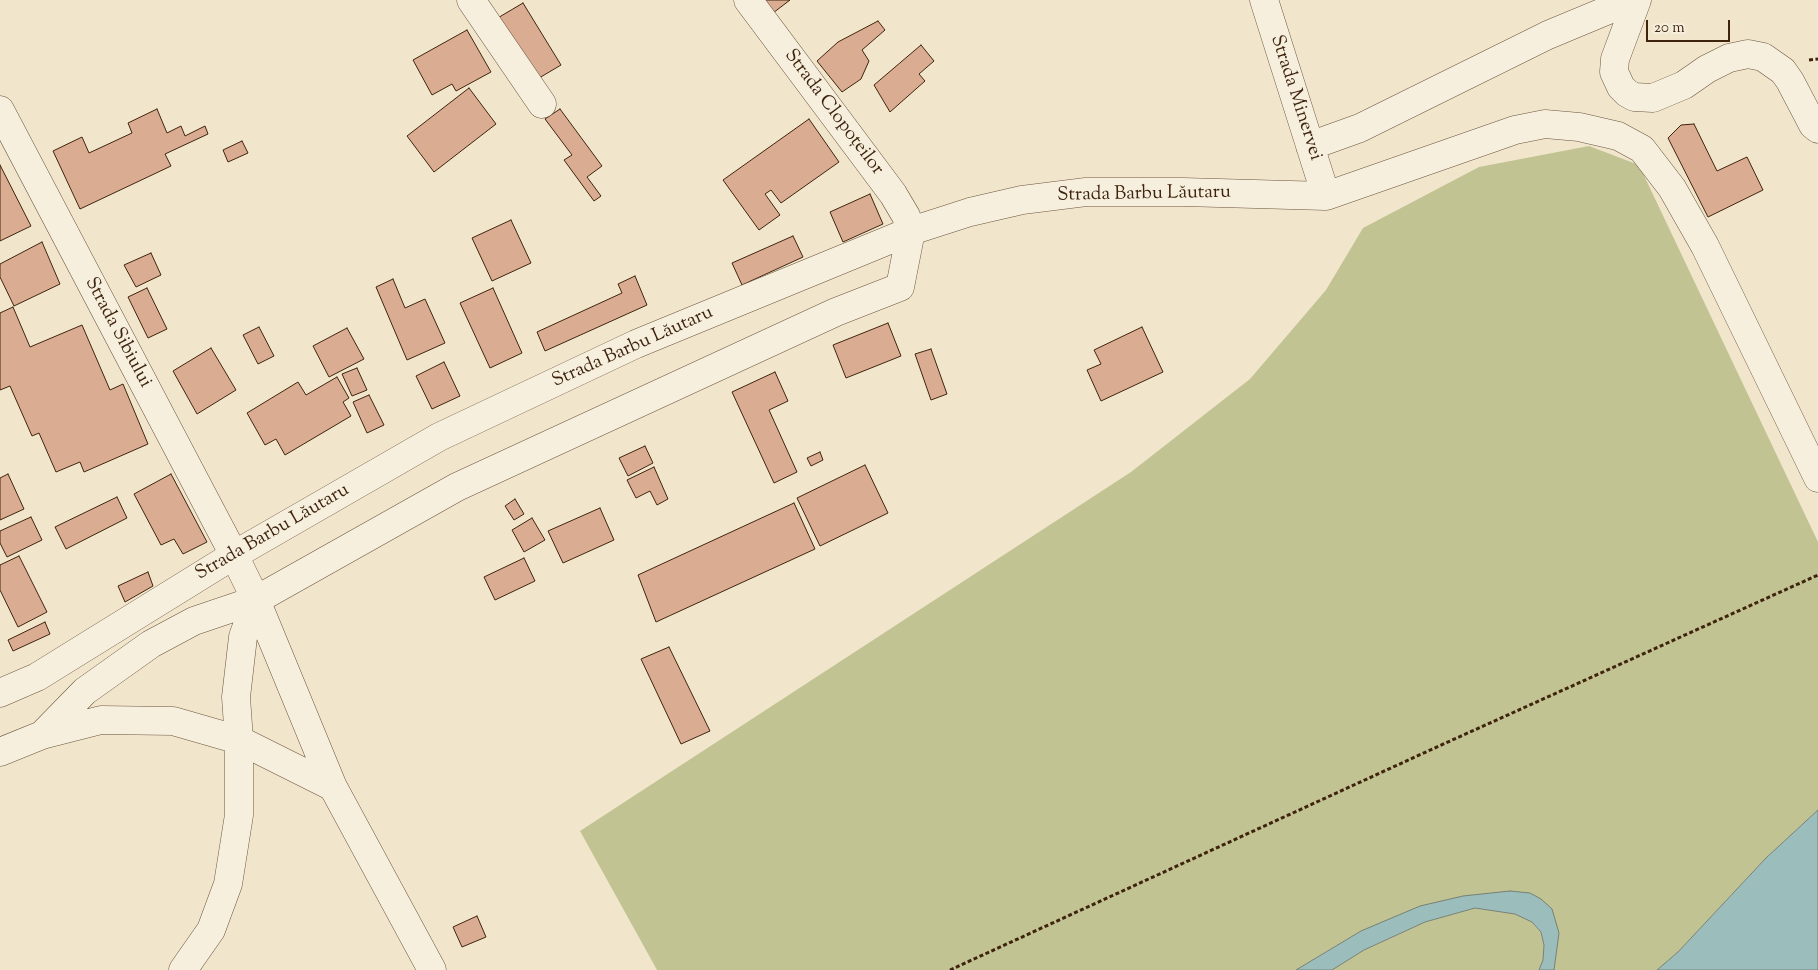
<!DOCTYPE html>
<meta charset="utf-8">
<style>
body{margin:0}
#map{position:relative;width:1818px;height:970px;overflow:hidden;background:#f1e6cc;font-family:"Sorts Mill Goudy",serif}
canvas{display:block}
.scale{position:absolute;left:1646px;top:20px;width:84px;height:22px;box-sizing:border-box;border:2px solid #3f240d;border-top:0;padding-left:6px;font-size:15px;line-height:18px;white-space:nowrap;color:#3f240d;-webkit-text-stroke:4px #f6efde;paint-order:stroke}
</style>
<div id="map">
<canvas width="1818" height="970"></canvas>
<div class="scale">20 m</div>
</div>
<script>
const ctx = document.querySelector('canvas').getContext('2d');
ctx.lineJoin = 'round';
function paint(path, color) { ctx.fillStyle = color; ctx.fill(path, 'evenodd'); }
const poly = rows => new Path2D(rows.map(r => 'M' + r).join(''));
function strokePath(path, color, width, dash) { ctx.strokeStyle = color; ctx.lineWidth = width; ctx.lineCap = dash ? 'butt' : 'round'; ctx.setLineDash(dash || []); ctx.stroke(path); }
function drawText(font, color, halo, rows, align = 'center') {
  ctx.font = font + ' "Sorts Mill Goudy",serif'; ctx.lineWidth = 4; ctx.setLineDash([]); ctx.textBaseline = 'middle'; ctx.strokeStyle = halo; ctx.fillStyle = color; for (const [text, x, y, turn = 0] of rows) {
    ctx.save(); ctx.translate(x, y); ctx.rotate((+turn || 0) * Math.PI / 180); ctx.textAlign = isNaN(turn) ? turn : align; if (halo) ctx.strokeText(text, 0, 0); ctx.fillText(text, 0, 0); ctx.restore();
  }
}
paint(poly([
 [1589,146,1639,165,1818,542,1818,810,1766,858,1678,952,1657,970,1554,970,1559,933,1530,893,1361,931,1296,970,657,970,580,831,1131,472,1250,379,1326,290,1363,228,1479,167],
 [1475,908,1515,914,1532,922,1541,932,1544,945,1543,960,1539,970,1332,970,1364,950,1425,922]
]), '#c2c392');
const water = poly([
 [1818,810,1818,970,1657,970,1678,952,1766,858,1818,810],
 [1510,891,1530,893,1541,899,1552,909,1559,933,1554,970,1539,970,1543,960,1544,945,1541,932,1532,922,1515,914,1475,908,1425,922,1364,950,1332,970,1296,970,1361,931,1420,906,1463,896,1510,891]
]);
paint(water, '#9bbebc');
strokePath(water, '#768076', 1);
const building = poly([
 [762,0,790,0,773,13,762,0],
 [523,3,561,65,534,81,496,19,523,3],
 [878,21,885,30,862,50,869,61,861,79,842,92,817,61,838,42,878,21],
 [467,30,491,72,456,91,452,84,432,95,413,60,467,30],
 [921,45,934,61,919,74,925,81,890,112,874,85,921,45],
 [469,88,496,124,434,172,407,136,469,88],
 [157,109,167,133,181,126,185,136,205,126,208,134,165,154,171,166,80,209,53,151,82,137,89,153,132,133,128,123,157,109],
 [560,109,602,166,587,177,601,196,594,201,564,160,572,155,545,119,560,109],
 [809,119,839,162,781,203,771,190,765,194,780,215,759,230,723,180,809,119],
 [1694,124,1717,171,1747,157,1763,190,1708,217,1668,138,1681,125,1694,124],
 [242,141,248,153,228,162,223,150,242,141],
 [0,165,31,226,0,241,0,165],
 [870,194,883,224,843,242,830,212,870,194],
 [511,220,531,263,492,281,472,238,511,220],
 [793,236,803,257,742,285,732,263,793,236],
 [42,242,60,284,14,306,0,277,0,264,42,242],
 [151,253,161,275,136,287,124,265,151,253],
 [635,276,647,305,545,351,537,332,622,293,618,284,635,276],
 [393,279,405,308,425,299,445,343,407,360,376,287,393,279],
 [147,288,167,329,148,338,128,297,147,288],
 [493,288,522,353,490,368,460,303,493,288],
 [13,307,30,347,82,325,110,390,123,384,148,444,84,472,80,462,56,472,39,433,32,436,10,386,0,390,0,313,13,307],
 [888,323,901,356,846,378,833,345,888,323],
 [259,327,274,356,258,364,243,335,259,327],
 [1142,327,1163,372,1101,401,1087,370,1101,364,1094,350,1142,327],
 [347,328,364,359,329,377,313,346,347,328],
 [211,348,236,390,197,414,173,371,211,348],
 [931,349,947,394,931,400,915,354,931,349],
 [444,362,460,396,432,409,416,376,444,362],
 [357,368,367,390,352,396,342,374,357,368],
 [775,372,788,401,769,410,797,472,774,483,732,392,775,372],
 [337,377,349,398,343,402,351,416,285,455,276,439,265,445,247,413,298,382,306,395,337,377],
 [369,395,384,425,367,433,353,402,369,395],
 [645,446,653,463,628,476,619,458,645,446],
 [820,452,823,460,811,466,807,458,820,452],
 [865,465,888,513,820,546,797,498,865,465],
 [654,467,668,499,657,505,650,491,636,498,627,480,654,467],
 [8,474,24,509,0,520,0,478,8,474],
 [171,474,207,542,183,554,174,539,161,545,134,494,171,474],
 [117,497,127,518,66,549,55,527,117,497],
 [515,499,524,514,514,520,505,506,515,499],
 [794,503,815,549,656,622,638,575,794,503],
 [600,508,614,540,563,563,548,531,600,508],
 [31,517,42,540,7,557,0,543,0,531,31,517],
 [532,518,545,540,524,552,512,530,532,518],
 [19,556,47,612,18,627,0,590,0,565,19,556],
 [524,558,535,581,495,600,484,577,524,558],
 [148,572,153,586,125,602,118,586,148,572],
 [45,622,50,634,13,651,8,640,45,622],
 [669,647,710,731,681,744,641,659,669,647],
 [477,916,486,937,462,947,453,927,477,916]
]);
paint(building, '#daac92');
strokePath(building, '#3f240d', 1);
const minor = poly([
 [471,0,542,104],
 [1264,0,1326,196],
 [1637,0,1615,59,1614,72,1621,87,1627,93,1634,97,1653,98,1684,85,1707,69,1729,58,1748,54,1763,57,1783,71,1790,81,1813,125,1818,129],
 [0,110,234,555,256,600,333,787,432,970],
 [1310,146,1360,128,1548,35,1632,0],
 [0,693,37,677,234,555,439,437,636,344,911,231,970,212,1022,200,1086,192,1183,192,1326,196,1515,130,1545,124,1579,127,1618,136,1642,149,1672,188,1705,246,1818,478],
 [42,735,85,691,151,644,194,621,256,600,457,487,836,312,900,287,911,231,906,216,893,194,748,0],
 [0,752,42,735,101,720,173,721,239,740,333,787],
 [183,970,211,930,228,884,239,815,239,740,236,697,243,637,256,600]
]);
strokePath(minor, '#6c543d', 29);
strokePath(poly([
 [1809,60,1818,59],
 [950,970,1439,746,1818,575]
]), '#3f240d', 3, [4, 2.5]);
strokePath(minor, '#f6efde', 28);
drawText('19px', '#3f240d', '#f6efde', [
 ["Strada Minervei",1295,98,72],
 ["Strada Clopoțeilor",833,113,53],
 ["Strada Barbu Lăutaru",1144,195,-1],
 ["Strada Sibiului",117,333,62],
 ["Strada Barbu Lăutaru",633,348,-24],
 ["Strada Barbu Lăutaru",273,533,-30]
]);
</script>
